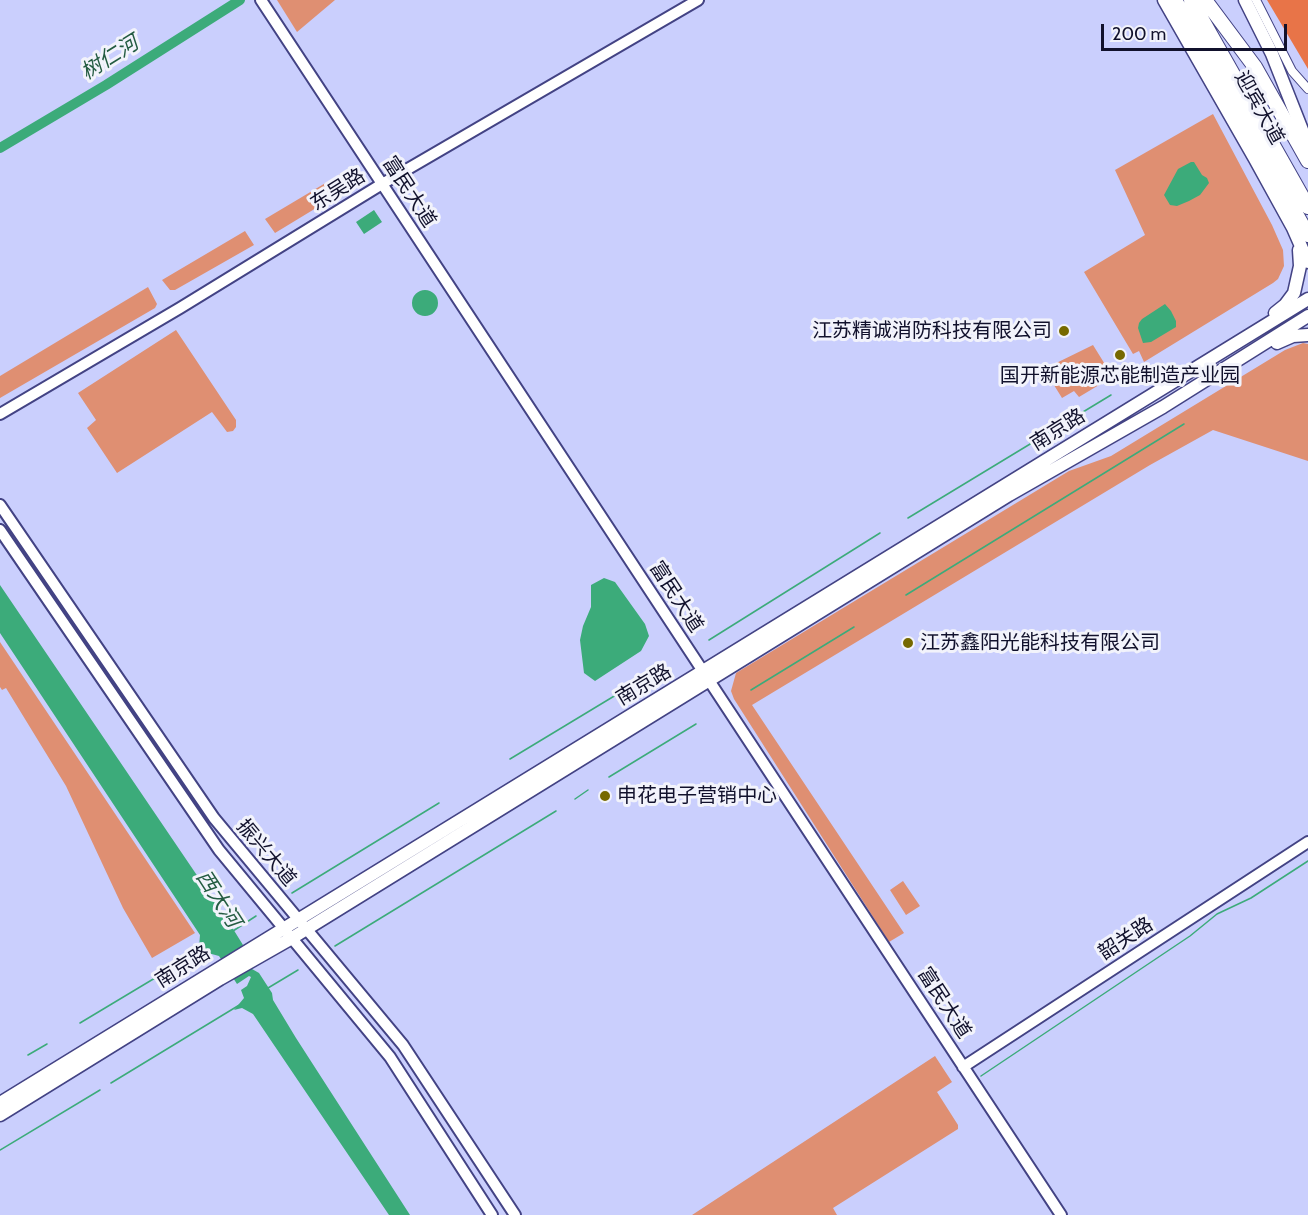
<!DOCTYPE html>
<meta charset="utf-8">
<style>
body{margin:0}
#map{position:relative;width:1308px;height:1215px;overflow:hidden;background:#cacffd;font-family:Cabin,sans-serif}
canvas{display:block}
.scale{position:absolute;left:1101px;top:24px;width:186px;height:27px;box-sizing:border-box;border:3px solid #11112c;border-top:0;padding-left:8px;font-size:18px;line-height:21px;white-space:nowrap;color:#11112c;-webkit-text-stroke:4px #f2f3fb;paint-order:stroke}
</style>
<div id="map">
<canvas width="1308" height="1215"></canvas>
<div class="scale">200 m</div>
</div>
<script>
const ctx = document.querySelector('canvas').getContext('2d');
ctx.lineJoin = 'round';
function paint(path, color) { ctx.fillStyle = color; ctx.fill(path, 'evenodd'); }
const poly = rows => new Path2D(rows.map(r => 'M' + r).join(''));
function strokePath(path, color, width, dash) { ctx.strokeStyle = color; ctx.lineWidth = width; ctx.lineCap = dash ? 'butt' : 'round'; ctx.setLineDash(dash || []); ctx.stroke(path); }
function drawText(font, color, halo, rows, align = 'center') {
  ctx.font = font + ' Cabin,"Noto Sans SC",sans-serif'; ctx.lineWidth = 6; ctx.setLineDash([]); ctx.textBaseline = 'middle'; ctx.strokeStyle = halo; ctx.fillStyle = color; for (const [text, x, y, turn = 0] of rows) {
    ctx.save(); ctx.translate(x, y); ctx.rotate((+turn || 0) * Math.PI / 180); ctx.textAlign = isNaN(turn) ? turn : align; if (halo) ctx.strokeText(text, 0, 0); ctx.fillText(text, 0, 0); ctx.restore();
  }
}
paint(poly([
 [277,0,335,0,297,32],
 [1213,114,1272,225,1283,250,1284,266,1278,279,1273,283,1144,362,1139,351,1133,354,1084,272,1145,235,1115,170],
 [349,169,351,172,357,169,362,178,359,182,275,233,265,219],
 [245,231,254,245,175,290,170,290,162,280],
 [148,287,157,304,155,308,0,398,0,376],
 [176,330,236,420,236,427,233,431,227,432,212,412,117,473,87,428,96,420,78,393],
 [1303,343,1308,344,1308,461,1213,430,1150,465,752,705,904,933,889,942,734,699,731,691,736,673,1069,471,1111,456,1285,350],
 [1093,345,1111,374,1108,376,1109,379,1079,397,1074,391,1062,398,1044,369],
 [0,642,195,933,152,958,123,908,66,786,6,688,2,690,0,687],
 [903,881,920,906,906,915,890,890],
 [935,1056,952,1082,937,1092,958,1125,958,1129,833,1208,837,1215,692,1215]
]), '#df8f72');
paint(poly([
 [1267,0,1308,0,1308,69]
]), '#e87448');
paint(poly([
 [1191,162,1194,162,1202,175,1207,178,1209,183,1200,195,1189,201,1177,206,1170,205,1164,195,1178,169],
 [374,210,382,222,364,234,356,222],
 '412 303a13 13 0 1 1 26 0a13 13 0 1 1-26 0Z',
 [1165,304,1171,311,1176,321,1176,327,1151,342,1143,343,1138,328,1139,323,1142,319],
 [604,578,615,582,645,624,649,636,641,651,595,681,584,673,580,640,583,626,591,607,591,585],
 [0,585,230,924,243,945,239,949,252,969,259,973,272,993,273,1000,296,1038,410,1215,389,1215,253,1014,242,1008,234,1010,244,998,241,990,247,986,251,977,249,976,237,984,219,956,208,953,197,956,195,952,199,947,200,935,0,633]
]), '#3cab7a');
strokePath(poly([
 [1148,373,1155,368],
 [908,518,1111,395],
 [906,595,1184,424],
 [709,640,880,533],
 [751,690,854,627],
 [510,759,659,669],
 [609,777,696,724],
 [575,799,588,790],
 [292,893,439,803],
 [233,931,256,916],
 [335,946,556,811],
 [268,988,298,970],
 [80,1023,195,954],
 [28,1055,47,1044],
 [981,1076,1190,936,1217,914,1251,898,1308,861],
 [111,1083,241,1004],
 [0,1150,100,1090]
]), '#3cab7a', 1.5);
strokePath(poly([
 [0,148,106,85,240,0]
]), '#3cab7a', 10);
const street = poly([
 [1256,0,1292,71,1308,89]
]);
const secondary = poly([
 [261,0,1061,1215],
 [0,414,180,308,382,184,698,0],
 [0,505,214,818,403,1045,515,1215],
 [0,530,219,850,390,1057,492,1215],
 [963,1067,1308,842]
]);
const primary = poly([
 [1164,0,1255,159,1293,228,1308,262],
 [1245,0,1272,54,1308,145],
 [1275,313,1285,305,1294,293,1300,266,1299,250],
 [1277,343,1293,336,1308,335],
 [0,1103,1308,299],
 [0,1115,220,979,292,938,1009,495,1163,407,1308,316]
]);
const highway = poly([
 [1175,0,1308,235],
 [1191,0,1308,207],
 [1205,0,1255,67,1308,161]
]);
strokePath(street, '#434384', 10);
strokePath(secondary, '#434384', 14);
strokePath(primary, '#434384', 15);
strokePath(highway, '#434384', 16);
strokePath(street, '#fff', 8);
strokePath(secondary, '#fff', 10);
strokePath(primary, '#fff', 12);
strokePath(highway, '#fff', 14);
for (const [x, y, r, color] of [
 [1064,331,6,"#766900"],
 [1120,355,6,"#766900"],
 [908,643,6,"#766900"],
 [605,796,6,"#766900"]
]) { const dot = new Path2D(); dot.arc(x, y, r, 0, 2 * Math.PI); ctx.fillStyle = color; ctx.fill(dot); strokePath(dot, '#f2f3fb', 2); }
drawText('20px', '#11112c', '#f2f3fb', [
 ["迎宾大道",1259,108,61],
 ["东吴路",338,190,-32],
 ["富民大道",409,192,57],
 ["南京路",1058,430,-32],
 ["富民大道",676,597,57],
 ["南京路",644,685,-31],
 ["振兴大道",266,853,50],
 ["韶关路",1126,939,-33],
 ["南京路",183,967,-32],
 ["富民大道",944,1003,57]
]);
drawText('20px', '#11112c', '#f2f3fb', [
 ["江苏精诚消防科技有限公司",1052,331,"right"],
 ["国开新能源芯能制造产业园",1120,376,"center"],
 ["江苏鑫阳光能科技有限公司",920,643],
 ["申花电子营销中心",617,796]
], 'left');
drawText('italic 21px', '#245c42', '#f2f3fb', [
 ["树仁河",110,58,-32],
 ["西大河",218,899,57]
]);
</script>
